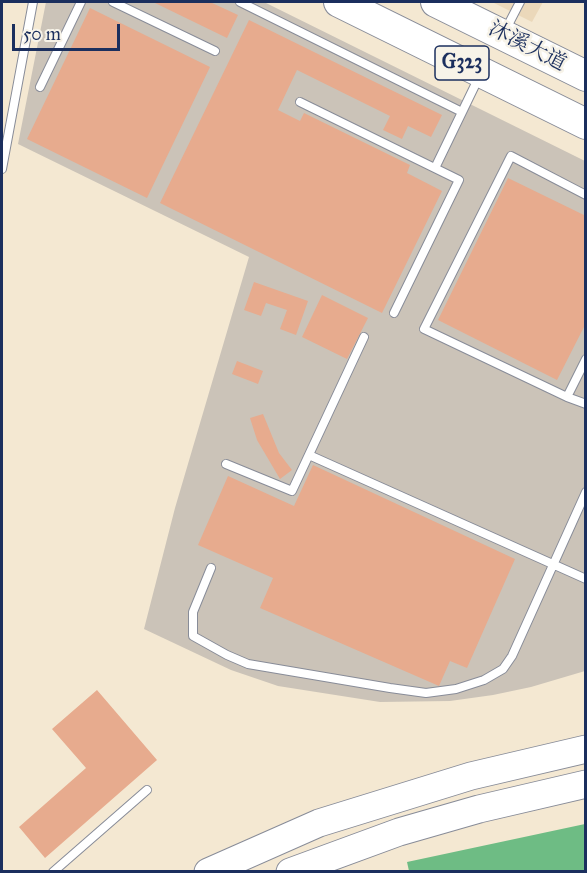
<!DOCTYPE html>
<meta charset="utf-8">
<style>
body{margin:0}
#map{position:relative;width:587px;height:873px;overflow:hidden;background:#f4e8d2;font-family:"IM FELL Great Primer",serif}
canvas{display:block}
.frame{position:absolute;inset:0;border:3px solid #1b2f5e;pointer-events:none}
.scale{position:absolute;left:12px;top:24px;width:108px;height:27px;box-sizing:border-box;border:3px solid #1b2f5e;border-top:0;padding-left:8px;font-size:18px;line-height:21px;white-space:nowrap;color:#1b2f5e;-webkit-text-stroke:4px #f7f3e8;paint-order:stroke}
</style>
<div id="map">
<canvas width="587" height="873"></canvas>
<div class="frame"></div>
<div class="scale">50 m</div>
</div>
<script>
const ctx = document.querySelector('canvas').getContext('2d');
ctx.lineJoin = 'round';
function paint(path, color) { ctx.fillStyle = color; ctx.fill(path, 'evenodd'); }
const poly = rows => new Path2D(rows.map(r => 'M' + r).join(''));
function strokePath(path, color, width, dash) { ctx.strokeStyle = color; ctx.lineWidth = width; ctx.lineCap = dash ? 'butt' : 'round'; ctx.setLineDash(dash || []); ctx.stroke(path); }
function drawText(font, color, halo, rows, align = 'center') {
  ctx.font = font + ' "IM FELL Great Primer","Noto Serif SC",serif'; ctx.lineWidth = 5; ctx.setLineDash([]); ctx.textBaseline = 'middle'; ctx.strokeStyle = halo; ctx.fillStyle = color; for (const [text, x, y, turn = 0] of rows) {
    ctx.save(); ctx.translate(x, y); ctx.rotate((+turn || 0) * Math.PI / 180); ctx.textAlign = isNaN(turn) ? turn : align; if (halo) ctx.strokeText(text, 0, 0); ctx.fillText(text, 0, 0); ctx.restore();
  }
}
paint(poly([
 [492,2,543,2,532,22]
]), '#ebd8ba');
paint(poly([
 [46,2,264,2,585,161,585,671,531,687,493,695,450,701,380,702,278,686,231,670,144,629,175,508,249,257,18,144]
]), '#cbc3b8');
paint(poly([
 [585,824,585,871,409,871,407,862]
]), '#6ebc84');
paint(poly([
 [156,2,210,2,238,15,227,38,155,3],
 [90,8,210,67,147,198,27,139],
 [249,20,442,115,431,137,408,126,402,139,383,130,390,116,297,70,278,110,300,121,304,113,410,165,407,173,442,191,382,313,160,203],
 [508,178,586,216,586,323,557,380,438,320],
 [254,282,308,301,296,335,280,329,287,310,266,303,261,316,244,310],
 [322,295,368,318,347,359,302,337],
 [237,361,263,371,258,384,232,374],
 [263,414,279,453,292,470,280,479,257,440,250,418],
 [313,465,515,559,467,668,450,661,439,686,260,608,273,578,198,545,228,476,294,506],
 [97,690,157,760,45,858,19,827,86,768,52,729]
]), '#e7ab8e');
const lane = poly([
 [113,2,215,51],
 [240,2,462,112],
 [506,29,520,2],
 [40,87,81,2],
 [300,102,459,180,394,313],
 [435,168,479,77],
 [2,169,33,2],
 [586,195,511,156,424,329,567,397,586,359],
 [567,397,586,404],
 [309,455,586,579],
 [226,464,292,491,364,337],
 [211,568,193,612,193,636,227,655,248,664,390,688,426,693,456,689,484,680,503,669,512,656,586,492],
 [53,872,147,790]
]);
const primary = poly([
 [208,872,319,823,471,776,586,749],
 [290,872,399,832,479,809,586,784]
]);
const highway = poly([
 [339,2,586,124],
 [436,2,586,76]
]);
strokePath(lane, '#888c98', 10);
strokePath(primary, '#888c98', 29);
strokePath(highway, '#888c98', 32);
strokePath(lane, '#fff', 8);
strokePath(primary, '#fff', 27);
strokePath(highway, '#fff', 30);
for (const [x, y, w] of [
 [462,63,54]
]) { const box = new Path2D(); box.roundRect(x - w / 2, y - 17, w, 34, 4.5); ctx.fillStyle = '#f7f3e8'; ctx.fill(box); strokePath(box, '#1b2f5e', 1.5); }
drawText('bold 20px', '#1b2f5e', null, [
 ["G323",462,63]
]);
drawText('21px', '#1b2f5e', '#f7f3e8', [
 ["沐溪大道",527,47,27]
]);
</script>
